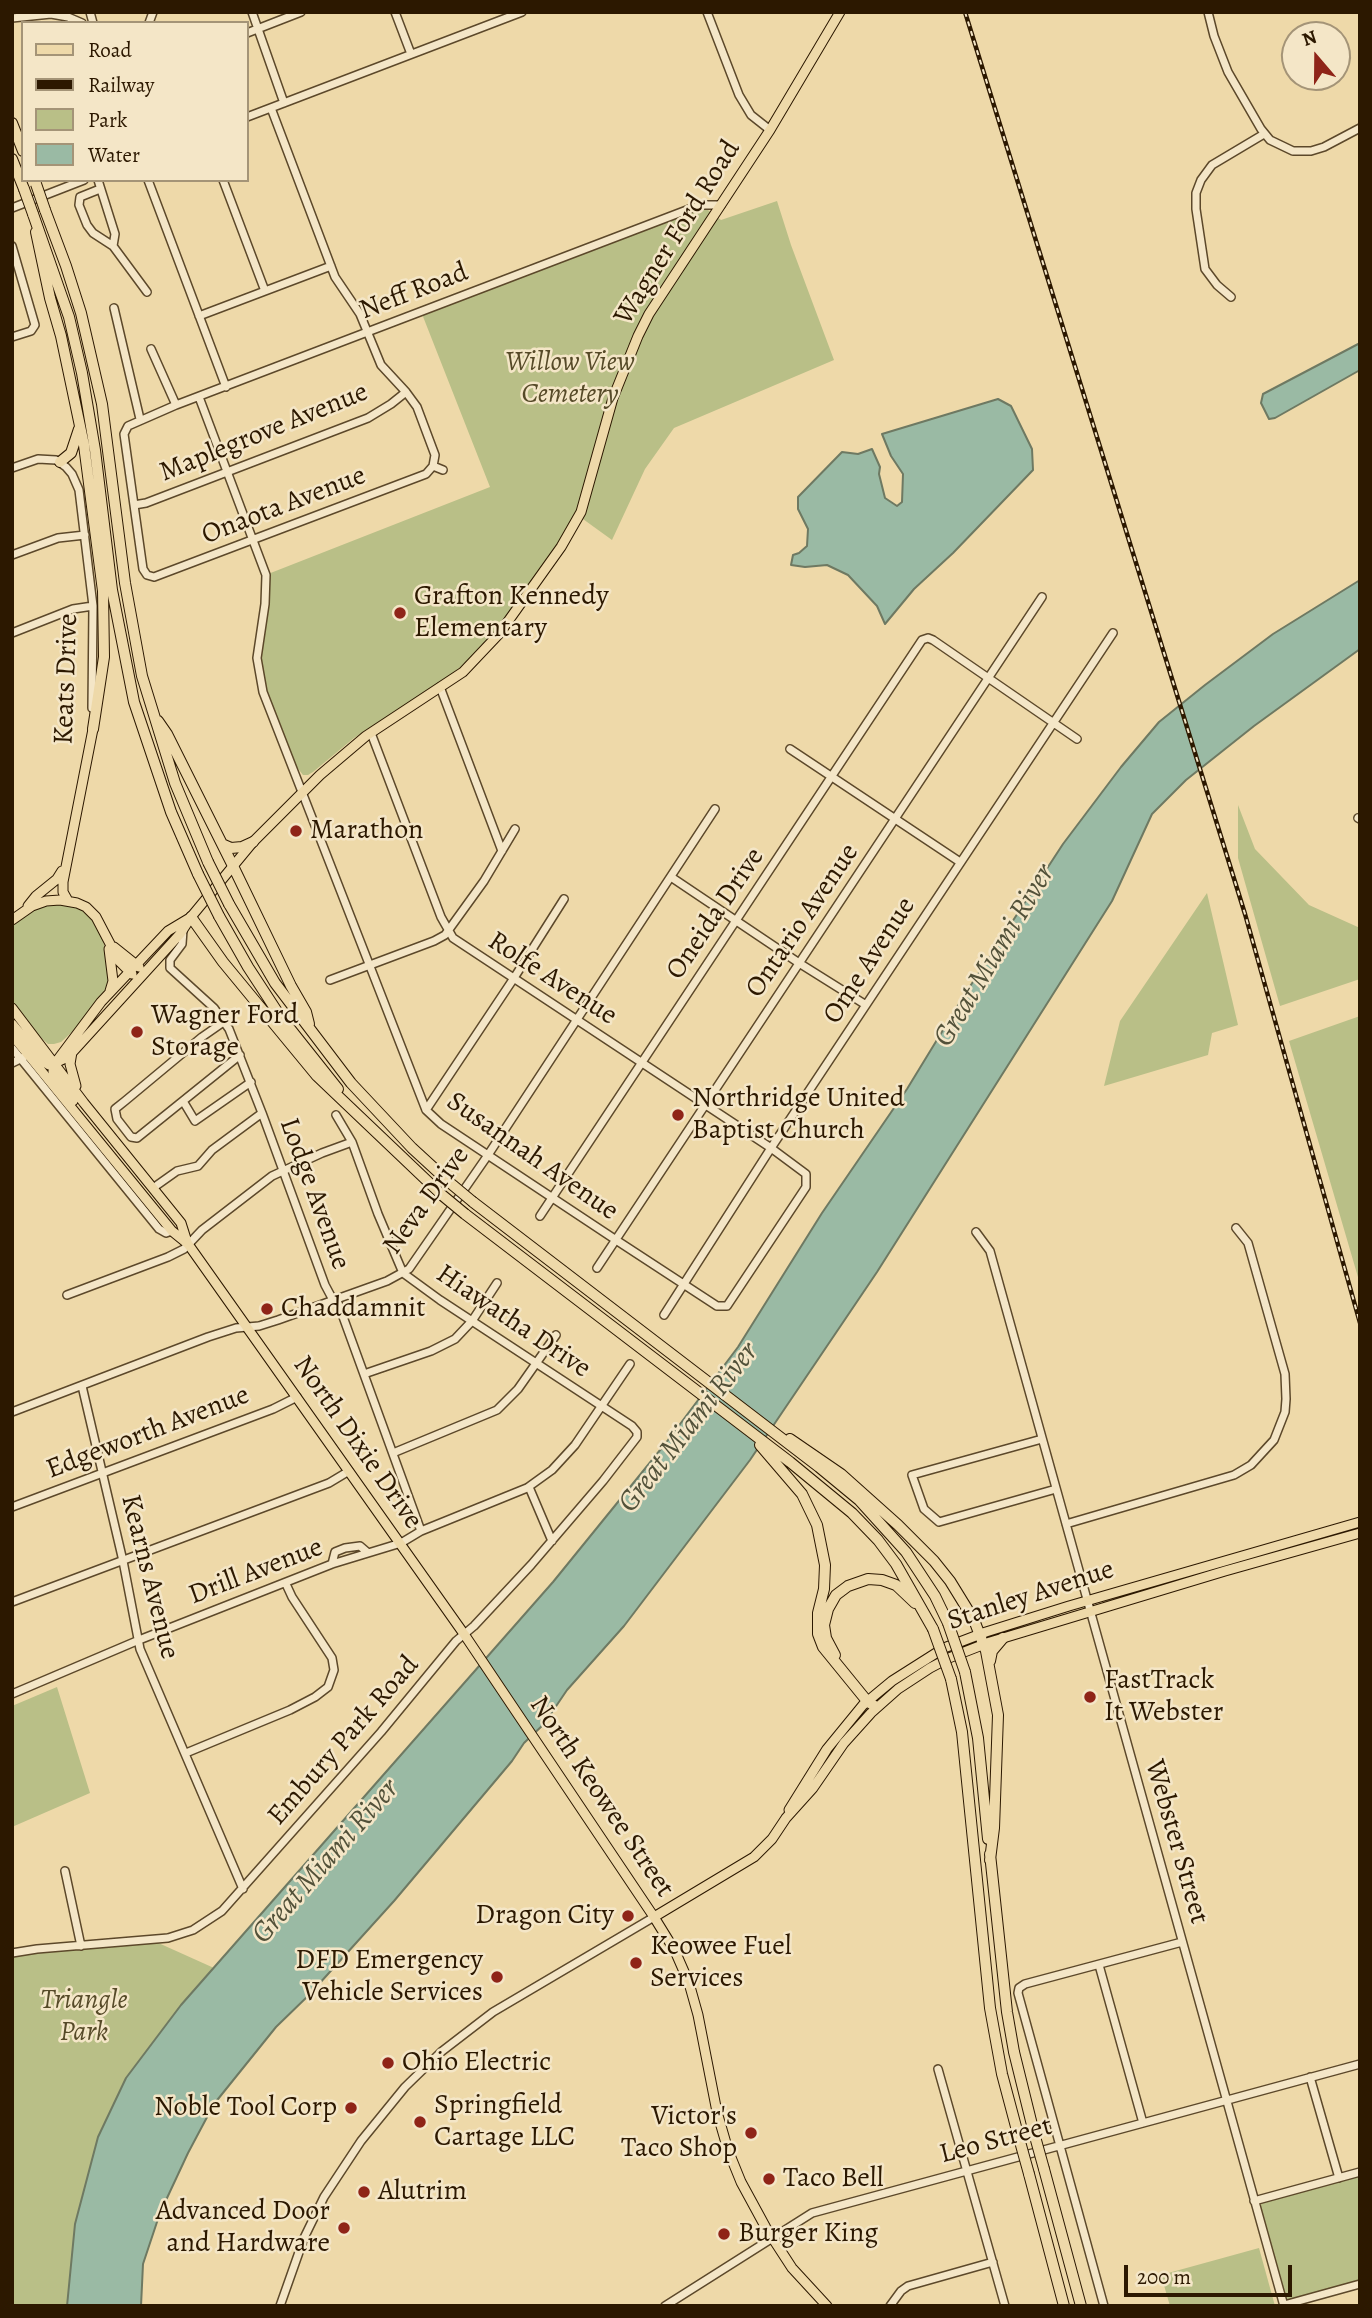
<!DOCTYPE html>
<style>
body{margin:0}
#map{position:relative;width:1372px;height:2318px;overflow:hidden;background:#eed9a9;font-family:Alegreya,serif}
canvas{display:block}
.frame{position:absolute;inset:0;border:14px solid #2c1800;pointer-events:none}
.legend{position:absolute;left:21px;top:21px;width:228px;height:161px;box-sizing:border-box;background:#f4e6c7;border:2px solid #a49477;margin:0;padding:9px 12px;list-style:none;font-size:21px;color:#2c1800}
.legend li{display:flex;align-items:center;gap:14px;height:35px}
.legend b{width:35px;border:2px solid #a49477}
.north{position:absolute;left:1281px;top:21px;width:70px;height:70px;box-sizing:border-box;background:#f4e6c7;border:2px solid #a49477;border-radius:50%;rotate:340deg;font-size:19px;font-weight:700;line-height:28px;text-align:center;color:#2c1800}
.north::after{content:'';display:block;margin:auto;width:24px;height:32px;background:#8f2418;clip-path:polygon(50% 0,100% 100%,50% 72%,0 100%)}
.scale{position:absolute;left:1124px;top:2265px;width:168px;height:32px;box-sizing:border-box;border:4px solid #2c1800;border-top:0;padding-left:9px;font-size:21px;line-height:24px;white-space:nowrap;color:#2c1800;-webkit-text-stroke:5px #f4e6c7;paint-order:stroke}
</style>
<div id="map">
<canvas width="1372" height="2318"></canvas>
<div class="frame"></div>
<ul class="legend">
<li><b style="height:9px;background:#eed9a9"></b>Road</li>
<li><b style="height:9px;background:#2c1800"></b>Railway</li>
<li><b style="height:19px;background:#b9bf87"></b>Park</li>
<li><b style="height:19px;background:#9abaa4"></b>Water</li>
</ul>
<div class="north">N</div>
<div class="scale">200 m</div>
</div>
<script>
const ctx = document.querySelector('canvas').getContext('2d');
ctx.lineJoin = 'round';
function paint(path, color) { ctx.fillStyle = color; ctx.fill(path, 'evenodd'); }
const poly = rows => new Path2D(rows.map(r => 'M' + r).join(''));
function strokePath(path, color, width, dash) { ctx.strokeStyle = color; ctx.lineWidth = width; ctx.lineCap = dash ? 'butt' : 'round'; ctx.setLineDash(dash || []); ctx.stroke(path); }
function drawText(font, color, halo, rows, align = 'center') {
  ctx.font = font + ' Alegreya,serif'; ctx.lineWidth = 5; ctx.setLineDash([]); ctx.textBaseline = 'middle'; ctx.strokeStyle = halo; ctx.fillStyle = color; for (const [text, x, y, turn = 0] of rows) {
    ctx.save(); ctx.translate(x, y); ctx.rotate((+turn || 0) * Math.PI / 180); ctx.textAlign = isNaN(turn) ? turn : align; if (halo) ctx.strokeText(text, 0, 0); ctx.fillText(text, 0, 0); ctx.restore();
  }
}
paint(poly([
 [777,201,791,245,834,360,674,428,645,469,612,540,576,514,548,559,496,631,467,662,448,677,354,738,313,772,308,775,303,775,296,766,267,695,262,675,260,655,269,598,268,574,490,487,422,314,695,209,704,207,721,220],
 [1238,805,1255,849,1309,905,1360,928,1360,979,1280,1006,1238,858],
 [1207,893,1238,1025,1212,1033,1208,1055,1104,1086,1120,1021],
 [53,903,76,907,88,914,99,927,109,962,110,984,107,991,72,1032,61,1042,54,1044,48,1044,39,1036,12,1002,12,925,30,911],
 [1360,1016,1360,1126,1358,1130,1360,1137,1360,1284,1289,1041],
 [57,1687,90,1793,12,1827,12,1706],
 [154,1941,214,1968,181,2005,126,2078,98,2137,75,2224,67,2306,12,2306,12,1953],
 [1360,2172,1360,2284,1284,2305,1254,2201],
 [1259,2248,1275,2306,1170,2306,1161,2275]
]), '#b9bf87');
const water = poly([
 [1360,343,1360,370,1275,418,1269,419,1261,403,1263,394,1360,343],
 [998,399,1011,406,1032,449,1033,470,953,553,914,589,885,624,877,606,848,575,827,565,805,567,791,565,793,555,799,553,807,546,808,529,798,509,798,497,842,452,858,454,872,449,880,467,879,474,885,498,897,506,902,502,903,474,891,456,882,434,998,399],
 [1360,580,1360,649,1254,726,1186,780,1152,814,1112,901,877,1272,750,1460,624,1626,567,1690,544,1724,524,1743,512,1761,394,1901,309,1995,276,2027,214,2104,188,2153,160,2213,143,2264,141,2306,67,2306,75,2224,98,2137,126,2078,181,2005,553,1582,665,1444,738,1347,822,1213,907,1089,965,994,1063,844,1121,767,1159,722,1205,685,1273,634,1360,580]
]);
paint(water, '#9abaa4');
strokePath(water, '#6e7962', 2);
const minor = poly([
 [90,12,93,23],
 [252,12,284,103],
 [395,12,411,54],
 [707,12,739,95,751,115,770,130],
 [1208,12,1214,36,1228,72,1261,129,1270,140,1293,151,1311,151,1324,147,1360,128],
 [12,18,51,14,68,17,82,23],
 [149,23,153,12],
 [247,33,301,12],
 [271,108,335,277,360,314,381,365,406,392,417,407,435,455,433,466],
 [247,117,522,12],
 [98,180,115,234,113,246,147,292],
 [148,180,226,387],
 [223,180,265,291],
 [100,189,80,197,79,205,87,225,93,233,113,246],
 [12,208,84,180],
 [12,246,35,325,31,331,12,337],
 [1231,297,1217,285,1205,269,1196,209,1196,193,1201,180,1212,165,1264,134],
 [114,308,140,419],
 [199,316,331,266],
 [151,349,176,405],
 [199,397,266,575,265,604,257,658,263,692,426,1110,441,1124,616,1240,717,1306,727,1306,806,1187,806,1174,771,1148,453,938,441,917,371,733],
 [433,466,426,474,154,577,147,575,143,569,124,434,128,426,176,405,700,205,721,205],
 [433,466,443,470],
 [12,468,38,459,56,460,66,467,72,474,79,490,93,606,92,708],
 [134,505,146,503,368,418,391,404,406,392],
 [12,555,58,538,85,535],
 [12,633,73,609,93,606],
 [440,687,502,851],
 [790,749,960,862],
 [1358,818,1360,819],
 [671,877,799,963,866,1005],
 [183,930,182,944,170,960,170,968,214,1008,229,1029,262,1113,325,1285,333,1300,338,1303,421,1531],
 [330,980,434,941,445,935,484,881,515,829],
 [225,1021,202,1037,125,1101,115,1109,117,1119,131,1137,137,1138,240,1055],
 [12,1048,159,1229,166,1233,172,1231],
 [12,1063,24,1057],
 [183,1101,195,1121,251,1082],
 [426,1110,514,978,564,899],
 [153,1188,177,1171,198,1166,212,1150,262,1113],
 [540,1216,922,640,928,638,933,640,1077,739],
 [976,1232,990,1251,1284,2306],
 [597,1268,1042,597],
 [67,1295,168,1257,184,1249,202,1230,272,1176,322,1153,352,1142],
 [664,1315,771,1148,1113,633],
 [364,1374,431,1351,455,1339,472,1321,497,1283],
 [82,1386,123,1561,140,1649,243,1889],
 [12,1412,208,1337,236,1328,259,1326,278,1320,387,1281,409,1269,488,1155,715,809],
 [1042,1439,912,1475,924,1509,939,1522,1056,1489],
 [393,1453,497,1410,518,1389,556,1335],
 [529,1487,552,1541],
 [12,1507,273,1409,297,1397],
 [1066,1524,1234,1475,1251,1465,1274,1440,1285,1412,1286,1399,1285,1374,1248,1243,1236,1228],
 [332,1564,335,1552,345,1548,360,1546,367,1552],
 [12,1602,329,1483,349,1471],
 [12,1694,139,1640,332,1564,401,1543,421,1531,527,1488,552,1470,575,1445,630,1364],
 [186,1753,290,1710,315,1697,328,1687,334,1670,332,1658,292,1597,286,1584],
 [65,1871,81,1946],
 [12,1953,37,1949,168,1938,193,1930,222,1911,381,1732,456,1641,474,1626,531,1565,603,1481,637,1437,637,1432,632,1426,440,1300,403,1273,378,1214,352,1142,336,1115],
 [1099,1965,1143,2123],
 [938,2069,1005,2306],
 [1310,2077,1339,2178],
 [1254,2201,1360,2172],
 [1284,2305,1360,2284],
 [280,2306,304,2238,324,2197,361,2141,405,2087,441,2052,493,2012,654,1917],
 [665,2306,812,2213,1360,2064],
 [890,2306,901,2291,908,2286,993,2262],
 [1104,2306,1018,1993,1019,1988,1025,1984,1182,1942]
]);
const major = poly([
 [68,901,63,892,63,882,93,729],
 [28,906,36,896,57,879,62,871],
 [12,920,32,906,46,901,60,900,77,903,86,907,96,917,119,961,132,974],
 [114,947,139,967],
 [109,949,113,981,110,991],
 [12,1008,84,1103,181,1223,187,1242],
 [12,1024,43,1061,49,1065,55,1063],
 [12,1035,172,1231,188,1244,464,1634,654,1917,675,1951,689,1983,698,2015,717,2112,728,2150,741,2182,766,2228,792,2268,827,2306],
 [72,1052,70,1064,76,1086],
 [56,1062,101,1002,168,931,188,919],
 [55,1063,68,1057,180,934,191,917,253,842,320,775,366,736,463,672,499,634,561,547,581,512,613,398,638,336,649,314,770,130,840,12],
 [55,1063,53,1071,56,1078,73,1101],
 [789,1810,827,1749,863,1705,892,1681,944,1648,986,1632,1069,1606,1360,1522],
 [654,1917,754,1857,772,1839,786,1818,813,1788,844,1743,871,1713,898,1689,930,1668,949,1658,990,1642,1225,1571,1360,1533]
]);
const highway = poly([
 [12,123,23,151],
 [12,159,24,189],
 [45,210,66,266,81,313,102,404,125,583,142,676,175,783,208,862],
 [33,214,69,317,82,373,95,450,112,590,134,702,171,812,198,874],
 [36,232,50,298,61,336,84,445,103,591,104,657,93,729],
 [60,462,71,453,79,429],
 [158,721,167,734,233,866,291,986,306,1012,309,1024],
 [222,844,231,848,242,847,253,842],
 [229,904,275,983,351,1083,412,1148,449,1182],
 [219,916,248,967,280,1016,338,1089],
 [191,917,223,962,317,1076,442,1195],
 [473,1202,819,1467,859,1500,906,1552,935,1596,948,1623],
 [465,1214,790,1462,852,1513,878,1540,896,1564,933,1629],
 [790,1439,841,1474,898,1525,934,1561,950,1581,974,1620,986,1651,998,1715,994,1828,990,1860],
 [760,1445,802,1494,817,1525,825,1565,824,1589,818,1613,818,1634,823,1647,867,1701,876,1707],
 [835,1655,826,1638,824,1625,828,1609,836,1595,848,1586,868,1579,882,1580,896,1585,915,1603],
 [990,1661,992,1651,1003,1638],
 [965,1672,978,1738,988,1839],
 [951,1679,962,1732,990,2008,1002,2074,1019,2138],
 [990,1854,1007,2012,1014,2052,1034,2133],
 [1044,2169,1081,2306],
 [1029,2174,1064,2306]
]);
strokePath(minor, '#5c482a', 10);
strokePath(major, '#2c1800', 11);
strokePath(highway, '#2c1800', 12);
strokePath(minor, '#f4e6c7', 7);
strokePath(major, '#eed9a9', 9);
strokePath(highway, '#eed9a9', 10);
const rail = poly([
 [965,12,1245,914,1360,1323]
]);
strokePath(rail, '#2c1800', 4.5);
strokePath(rail, '#f4e6c7', 2, [5]);
const highwayBridge = poly([
 [36,184,45,210],
 [24,189,33,214],
 [208,862,229,904],
 [198,874,219,916],
 [449,1182,473,1202],
 [442,1195,465,1214],
 [948,1623,965,1672],
 [933,1629,951,1679],
 [1034,2133,1044,2169],
 [1019,2138,1029,2174]
]);
strokePath(highwayBridge, '#2c1800', 12, []);
strokePath(highwayBridge, '#eed9a9', 10);
for (const [x, y, r, color] of [
 [400,613,7,"#8f2418"],
 [296,831,7,"#8f2418"],
 [137,1032,7,"#8f2418"],
 [678,1115,7,"#8f2418"],
 [267,1309,7,"#8f2418"],
 [1090,1697,7,"#8f2418"],
 [628,1916,7,"#8f2418"],
 [636,1963,7,"#8f2418"],
 [497,1977,7,"#8f2418"],
 [388,2063,7,"#8f2418"],
 [351,2108,7,"#8f2418"],
 [420,2122,7,"#8f2418"],
 [751,2133,7,"#8f2418"],
 [769,2179,7,"#8f2418"],
 [364,2192,7,"#8f2418"],
 [344,2228,7,"#8f2418"],
 [724,2234,7,"#8f2418"]
]) { const dot = new Path2D(); dot.arc(x, y, r, 0, 2 * Math.PI); ctx.fillStyle = color; ctx.fill(dot); strokePath(dot, '#f4e6c7', 2.5); }
drawText('28px', '#2c1800', '#f4e6c7', [
 ["Wagner Ford Road",678,233,-58],
 ["Neff Road",414,292,-21],
 ["Maplegrove Avenue",264,433,-22],
 ["Onaota Avenue",284,506,-21],
 ["Keats Drive",67,679,-88],
 ["Oneida Drive",716,914,-56],
 ["Ontario Avenue",803,921,-56],
 ["Ome Avenue",870,961,-57],
 ["Rolfe Avenue",552,979,33],
 ["Susannah Avenue",532,1157,35],
 ["Lodge Avenue",314,1194,70],
 ["Neva Drive",427,1201,-54],
 ["Hiawatha Drive",513,1322,34],
 ["Edgeworth Avenue",148,1433,-21],
 ["North Dixie Drive",357,1443,55],
 ["Drill Avenue",256,1572,-21],
 ["Kearns Avenue",149,1577,76],
 ["Stanley Avenue",1031,1596,-18],
 ["Embury Park Road",344,1741,-49],
 ["North Keowee Street",601,1797,56],
 ["Webster Street",1176,1842,74],
 ["Leo Street",996,2141,-15]
]);
drawText('italic 28px', '#564a28', '#f4e6c7', [
 ["Willow View",570,363],
 ["Cemetery",570,395],
 ["Triangle",84,2001],
 ["Park",84,2033]
]);
drawText('28px', '#2c1800', '#f4e6c7', [
 ["Grafton Kennedy",414,597],
 ["Elementary",414,629],
 ["Marathon",310,831],
 ["Wagner Ford",151,1016],
 ["Storage",151,1048],
 ["Northridge United",692,1099],
 ["Baptist Church",692,1131],
 ["Chaddamnit",281,1309],
 ["FastTrack",1104,1681],
 ["It Webster",1104,1713],
 ["Dragon City",614,1916,"right"],
 ["Keowee Fuel",650,1947],
 ["Services",650,1979],
 ["DFD Emergency",483,1961,"right"],
 ["Vehicle Services",483,1993,"right"],
 ["Ohio Electric",402,2063],
 ["Springfield",434,2106],
 ["Cartage LLC",434,2138],
 ["Noble Tool Corp",337,2108,"right"],
 ["Victor's",737,2117,"right"],
 ["Taco Shop",737,2149,"right"],
 ["Taco Bell",783,2179],
 ["Alutrim",378,2192],
 ["Advanced Door",330,2212,"right"],
 ["and Hardware",330,2244,"right"],
 ["Burger King",738,2234]
], 'left');
drawText('italic 30px', '#525139', '#f4e6c7', [
 ["Great Miami River",995,956,-59],
 ["Great Miami River",689,1428,-52],
 ["Great Miami River",326,1862,-49]
]);
</script>
